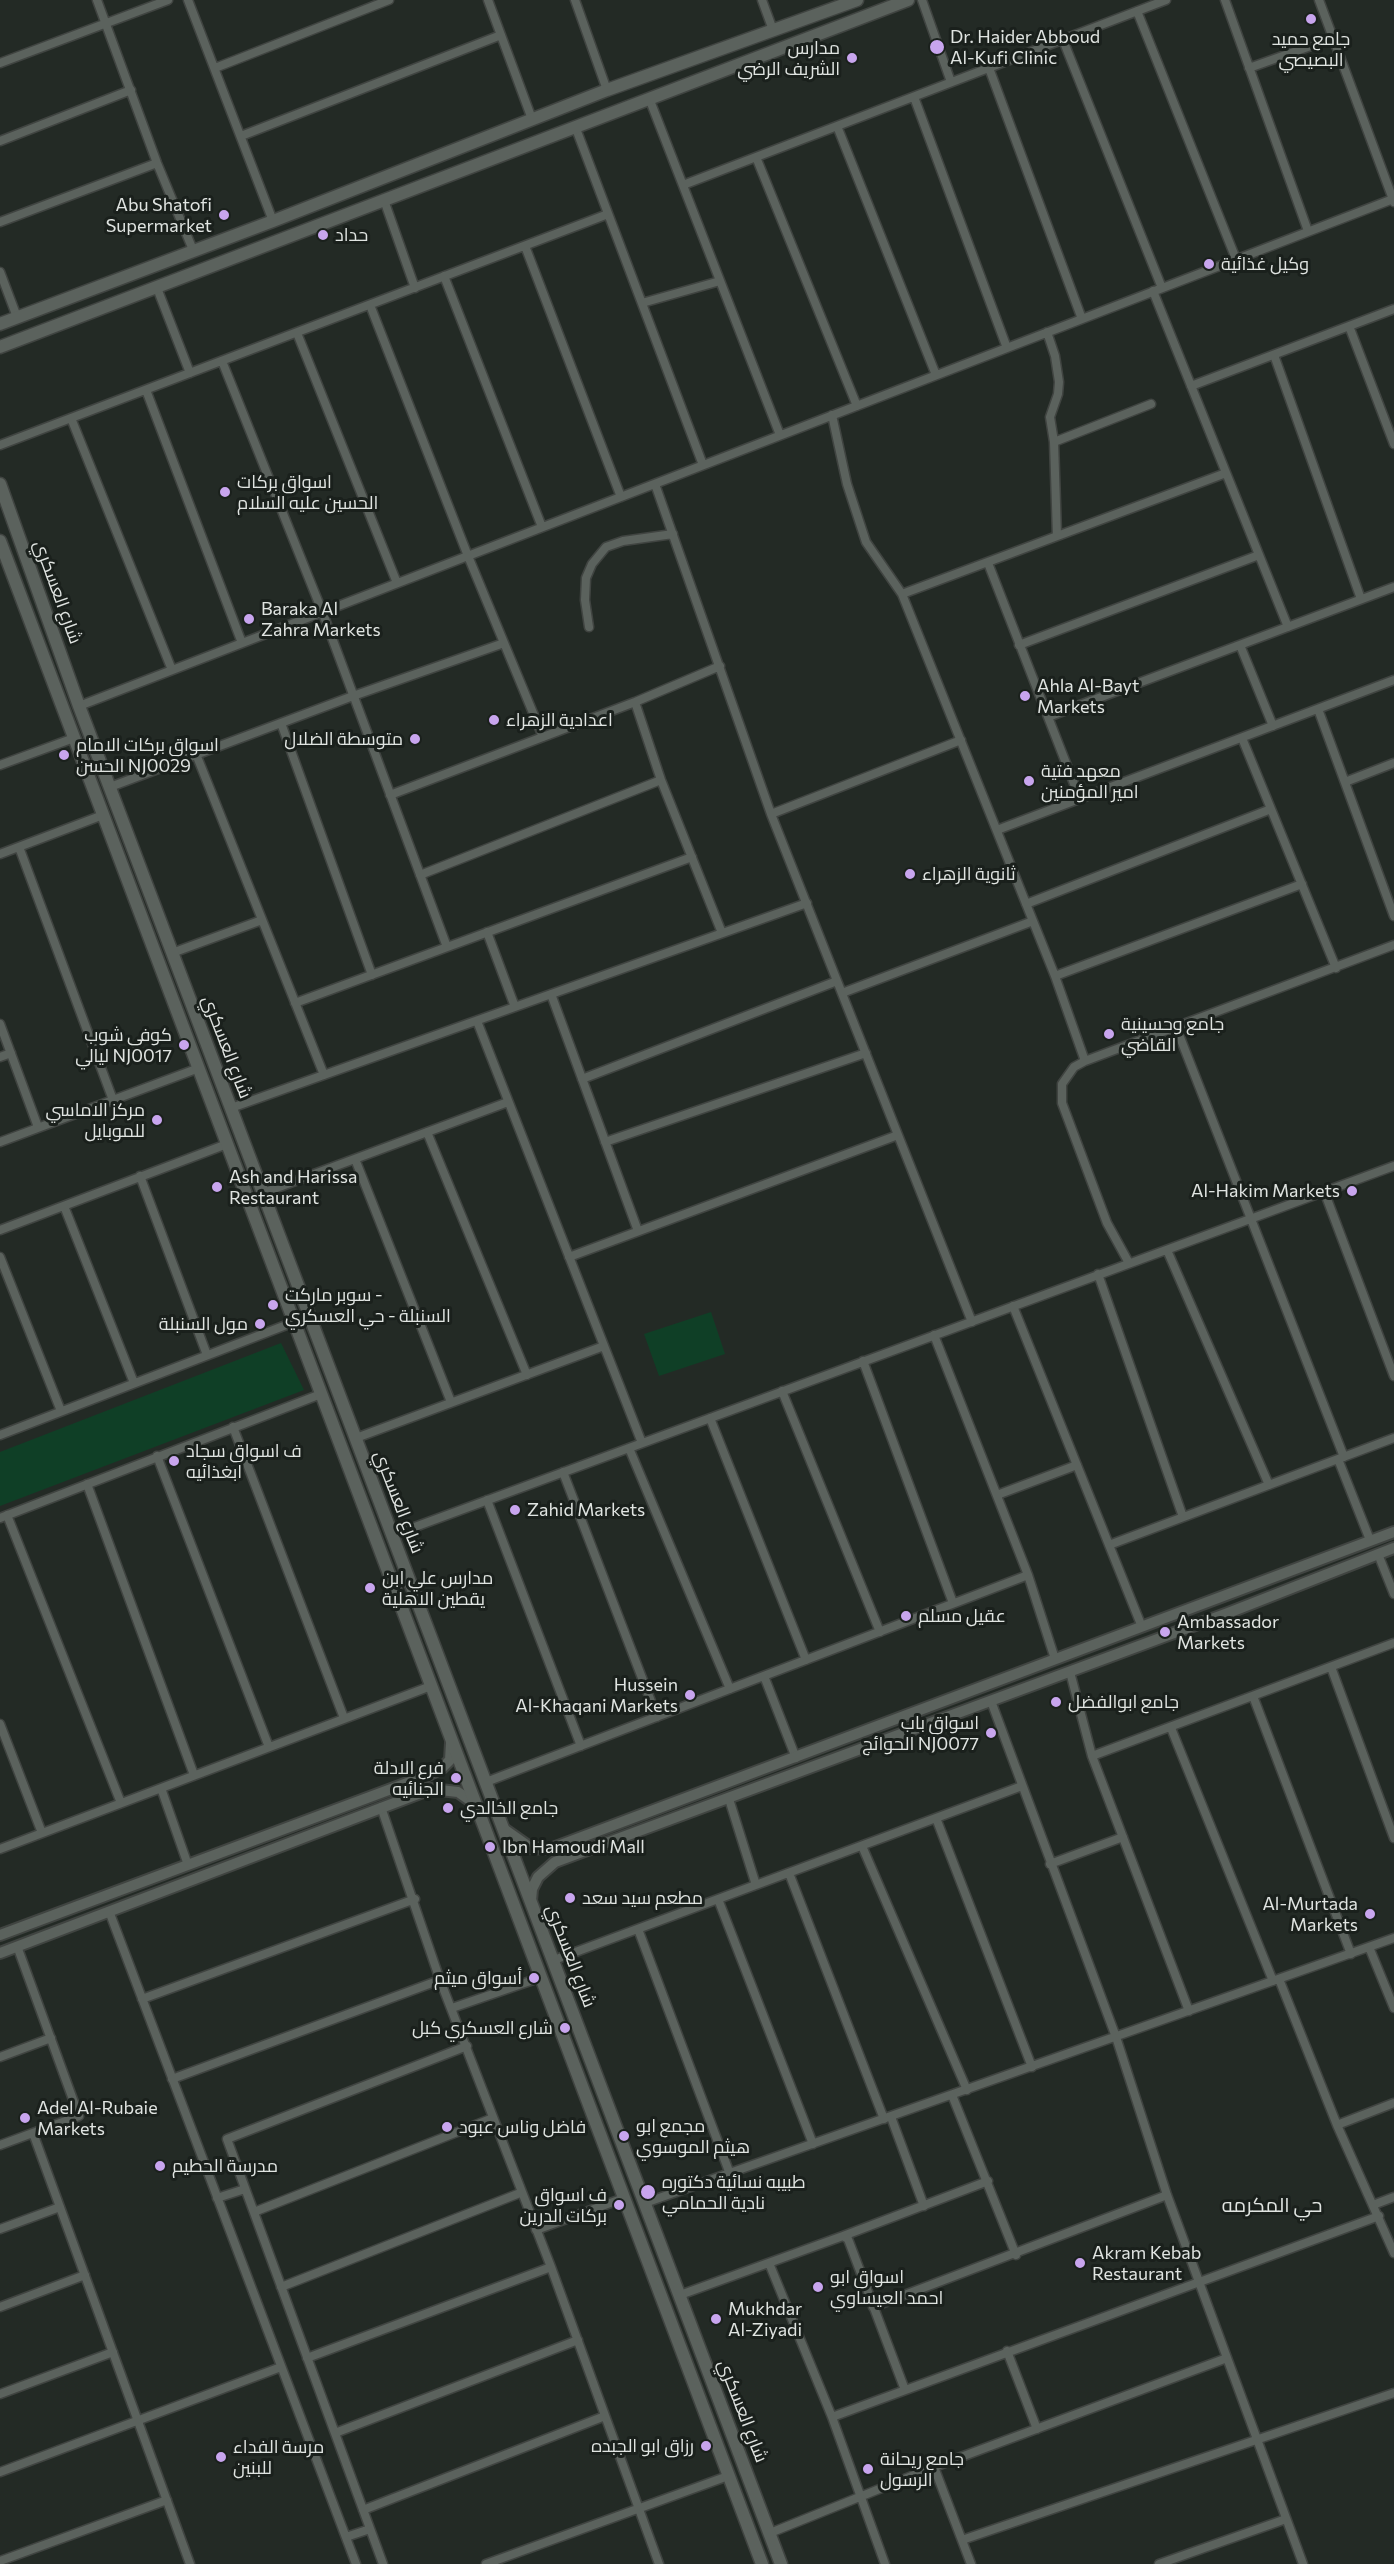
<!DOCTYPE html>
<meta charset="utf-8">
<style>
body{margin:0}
canvas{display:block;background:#232a25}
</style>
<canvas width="1394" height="2564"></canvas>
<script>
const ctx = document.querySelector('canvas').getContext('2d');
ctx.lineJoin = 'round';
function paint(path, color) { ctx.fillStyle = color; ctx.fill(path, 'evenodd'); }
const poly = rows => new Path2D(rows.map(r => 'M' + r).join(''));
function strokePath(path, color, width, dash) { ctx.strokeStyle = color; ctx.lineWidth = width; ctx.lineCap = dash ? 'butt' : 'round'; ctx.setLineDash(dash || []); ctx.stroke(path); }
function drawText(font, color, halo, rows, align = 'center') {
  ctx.font = font + ' Commissioner,Cairo,sans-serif'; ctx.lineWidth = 6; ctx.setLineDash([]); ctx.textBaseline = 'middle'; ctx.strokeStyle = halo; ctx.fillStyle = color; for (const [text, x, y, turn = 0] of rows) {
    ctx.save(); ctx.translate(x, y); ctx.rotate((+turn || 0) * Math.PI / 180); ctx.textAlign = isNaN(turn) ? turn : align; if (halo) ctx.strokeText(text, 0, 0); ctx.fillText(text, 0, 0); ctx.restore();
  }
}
paint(poly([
 [711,1312,725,1354,659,1376,644,1334],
 [281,1343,304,1390,0,1506,0,1452]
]), '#0f3f26');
const minor = poly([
 [97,0,157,163,193,250],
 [188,0,273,221],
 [488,0,532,119],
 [575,0,607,90],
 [762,0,773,30],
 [922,0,951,82],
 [1225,0,1308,231],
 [1319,0,1394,202],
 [1137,11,1236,259],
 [1063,40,1162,288],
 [0,63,168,0],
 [215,68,389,0],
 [989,68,1082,319],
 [1249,68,1333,38],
 [914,97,1007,348],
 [649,98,780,435],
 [575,126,703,465],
 [837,126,936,375],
 [241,136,501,35],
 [0,141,131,90],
 [756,157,857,406],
 [683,185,1166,0],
 [384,200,415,288],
 [0,222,157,163],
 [525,246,621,497],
 [0,272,17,317],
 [444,276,542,527],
 [157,288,190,373],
 [1153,291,1288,627],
 [642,303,720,281],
 [370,305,468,556,543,737],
 [1349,326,1394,444],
 [1047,332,1055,356,1059,382,1058,394,1050,417,1054,442,1057,536],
 [297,333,397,583],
 [1274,355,1361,599],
 [222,361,322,611,447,947],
 [1191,386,1394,309],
 [146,390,242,643],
 [832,415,847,484,866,542,902,594,1055,976,1085,1061],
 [71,418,172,670],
 [1054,442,1151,404],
 [0,445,608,214],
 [655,484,771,814,972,1322],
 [988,563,1080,799],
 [902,594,1226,473],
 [589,627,585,600,586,578,592,564,606,547,623,541,673,534],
 [1019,645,1259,555],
 [1240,645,1273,726],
 [635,702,661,780,722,933],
 [79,706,1393,199],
 [1318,709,1394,916],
 [1048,717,1394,587],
 [281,723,372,975],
 [1242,738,1336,968],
 [196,754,324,1075],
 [0,765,74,738],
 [1345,782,1394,763],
 [110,787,353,696,504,643],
 [390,795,635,702,720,666],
 [771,814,961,740],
 [997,830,1394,680],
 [19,847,113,1100],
 [0,854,103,815],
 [420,875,661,780],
 [1026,904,1271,809],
 [487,932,515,1007],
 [172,953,262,920],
 [1055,976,1302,884],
 [842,993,1033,921],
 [551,994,638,1231],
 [295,1003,692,857],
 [477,1021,642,1443],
 [0,1024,38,1127],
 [1176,1027,1344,1457],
 [0,1057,11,1053],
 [582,1079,837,981],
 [231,1108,807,903],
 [427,1132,527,1375],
 [0,1142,199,1068],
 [605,1142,866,1053],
 [355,1159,451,1402],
 [140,1176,207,1355],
 [1324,1191,1394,1376],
 [263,1193,508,1102],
 [64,1206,134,1383],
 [0,1230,227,1144],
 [1167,1250,1269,1485],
 [0,1257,61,1411],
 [569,1257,898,1135],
 [1129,1263,1107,1223,1062,1103,1062,1084,1074,1067,1085,1061,1394,945],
 [1098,1274,1183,1517],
 [1013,1306,1142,1627],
 [934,1335,1028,1575,1055,1659],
 [863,1361,953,1603],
 [782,1391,880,1632],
 [710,1418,806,1660],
 [233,1427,344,1718],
 [0,1435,294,1322],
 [356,1438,604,1346],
 [629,1448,730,1689],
 [157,1456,269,1747],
 [1338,1459,1370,1540],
 [563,1472,657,1717],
 [87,1484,194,1775],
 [997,1495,1077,1465],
 [487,1500,581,1746],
 [7,1515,121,1803],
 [0,1518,321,1394],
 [393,1535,1394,1166],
 [1109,1545,1394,1438],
 [1378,1554,1394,1594],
 [1331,1667,1394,1838],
 [1070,1672,1092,1756,1189,2011],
 [764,1676,796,1758],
 [1253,1696,1351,1954],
 [991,1701,1116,2037,1167,2195,1303,2564],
 [0,1724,42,1833],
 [1171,1728,1273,1981],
 [1092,1756,1394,1643],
 [486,1782,1028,1575],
 [161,1788,188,1865],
 [729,1799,756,1885],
 [381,1807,440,1980,551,2267,659,2564],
 [936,1818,1032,2067],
 [862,1846,967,2090],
 [0,1849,431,1686],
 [1050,1864,1123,1837],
 [789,1873,884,2119],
 [718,1899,813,2144],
 [109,1911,356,2564],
 [638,1929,730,2174],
 [1369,1947,1394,2008],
 [554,1960,1022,1786],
 [1279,1979,1337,2125,1394,2103],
 [142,1999,415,1899],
 [452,2008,539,1978],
 [0,2057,51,2038],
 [172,2079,440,1980],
 [952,2095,1016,2255],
 [891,2117,924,2206],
 [1337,2125,1394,2253],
 [33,2133,190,2564],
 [0,2145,79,2116,17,1946],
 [217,2198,245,2189],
 [645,2203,1394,1938],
 [1373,2205,1394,2197],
 [254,2212,493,2118],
 [0,2229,60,2207],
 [536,2230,624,2198],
 [843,2236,988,2181],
 [769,2263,832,2417,885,2564],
 [281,2287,520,2193],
 [680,2295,843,2236,848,2239,905,2390],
 [0,2307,85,2275],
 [873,2307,1167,2195],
 [1007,2351,1037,2429],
 [307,2358,551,2267],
 [0,2394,113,2352],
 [832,2417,1379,2216],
 [335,2433,578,2340],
 [934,2467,971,2564],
 [0,2472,281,2367],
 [363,2510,605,2416],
 [770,2533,934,2467,1227,2358],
 [346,2537,370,2529],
 [962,2540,1394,2393],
 [0,2561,167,2500],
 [383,2564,227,2139,467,2046],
 [486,2564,728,2476],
 [1159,2564,1286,2519]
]);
const tertiary = poly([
 [504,1829,531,1848,550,1849,1394,1532],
 [531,1901,532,1889,538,1877,555,1862,1228,1613,1394,1548],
 [0,1935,426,1776,442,1768,450,1760,451,1743],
 [0,1953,431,1789,458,1792,475,1804]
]);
const secondary = poly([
 [0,324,273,221,607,90,857,0],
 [0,347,908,0],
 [0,484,79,706,781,2564],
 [0,541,762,2564]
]);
strokePath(minor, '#404441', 11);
strokePath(tertiary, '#404441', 14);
strokePath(secondary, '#404441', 15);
strokePath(minor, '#5b625d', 8);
strokePath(tertiary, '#5b625d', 10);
strokePath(secondary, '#5b625d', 12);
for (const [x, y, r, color] of [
 [1311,19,6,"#c8a5ee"],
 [937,47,8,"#c8a5ee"],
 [852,58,6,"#c8a5ee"],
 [224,215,6,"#c8a5ee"],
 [323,235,6,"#c8a5ee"],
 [1209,264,6,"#c8a5ee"],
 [225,492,6,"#c8a5ee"],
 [249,619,6,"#c8a5ee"],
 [1025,696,6,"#c8a5ee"],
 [494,720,6,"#c8a5ee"],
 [415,739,6,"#c8a5ee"],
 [64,755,6,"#c8a5ee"],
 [1029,781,6,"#c8a5ee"],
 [910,874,6,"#c8a5ee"],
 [1109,1034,6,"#c8a5ee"],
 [184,1045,6,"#c8a5ee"],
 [157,1120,6,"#c8a5ee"],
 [217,1187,6,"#c8a5ee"],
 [1352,1191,6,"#c8a5ee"],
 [273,1305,6,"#c8a5ee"],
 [260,1324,6,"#c8a5ee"],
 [174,1461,6,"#c8a5ee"],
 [515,1510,6,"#c8a5ee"],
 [370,1588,6,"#c8a5ee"],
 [906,1616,6,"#c8a5ee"],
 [1165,1632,6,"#c8a5ee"],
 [690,1695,6,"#c8a5ee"],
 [1056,1702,6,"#c8a5ee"],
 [991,1733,6,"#c8a5ee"],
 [456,1778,6,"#c8a5ee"],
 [448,1808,6,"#c8a5ee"],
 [490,1847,6,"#c8a5ee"],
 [570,1898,6,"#c8a5ee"],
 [1370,1914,6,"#c8a5ee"],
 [534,1978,6,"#c8a5ee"],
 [565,2028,6,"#c8a5ee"],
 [25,2118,6,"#c8a5ee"],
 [447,2127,6,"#c8a5ee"],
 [624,2136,6,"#c8a5ee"],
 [160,2166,6,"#c8a5ee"],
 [648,2192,8,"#c8a5ee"],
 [619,2205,6,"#c8a5ee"],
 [1080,2263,6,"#c8a5ee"],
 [818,2287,6,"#c8a5ee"],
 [716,2319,6,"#c8a5ee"],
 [706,2446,6,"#c8a5ee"],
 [221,2457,6,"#c8a5ee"],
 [868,2469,6,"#c8a5ee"]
]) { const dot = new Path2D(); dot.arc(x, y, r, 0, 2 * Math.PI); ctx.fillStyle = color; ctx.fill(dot); strokePath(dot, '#1a201c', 2); }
drawText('18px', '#e0e4e1', '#1a201c', [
 ["Dr. Haider Abboud",950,37],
 ["Al-Kufi Clinic",950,58],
 ["جامع حميد",1311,39,"center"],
 ["البصيصي",1311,60,"center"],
 ["مدارس",840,48,"right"],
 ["الشريف الرضي",840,69,"right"],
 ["Abu Shatofi",212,205,"right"],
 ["Supermarket",212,226,"right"],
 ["حداد",335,235],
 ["وكيل غذائية",1221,264],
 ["اسواق بركات",237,482],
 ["الحسين عليه السلام",237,503],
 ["Baraka Al",261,609],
 ["Zahra Markets",261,630],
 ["Ahla Al-Bayt",1037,686],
 ["Markets",1037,707],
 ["اعدادية الزهراء",506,720],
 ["متوسطة الضلال",403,739,"right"],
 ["اسواق بركات الامام",76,745],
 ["الحسن NJ0029",76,766],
 ["معهد فتية",1041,771],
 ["امير المؤمنين",1041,792],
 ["ثانوية الزهراء",922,874],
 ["جامع وحسينية",1121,1024],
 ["القاضي",1121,1045],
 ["كوفي شوب",172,1035,"right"],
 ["ليالي NJ0017",172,1056,"right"],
 ["مركز الاماسي",145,1110,"right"],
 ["للموبايل",145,1131,"right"],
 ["Ash and Harissa",229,1177],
 ["Restaurant",229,1198],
 ["Al-Hakim Markets",1340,1191,"right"],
 ["سوبر ماركت -",285,1295],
 ["السنبلة - حي العسكري",285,1316],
 ["مول السنبلة",248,1324,"right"],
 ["ف اسواق سجاد",186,1451],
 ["ابغذائيه",186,1472],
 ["Zahid Markets",527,1510],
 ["مدارس علي ابن",382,1578],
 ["يقطين الاهلية",382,1599],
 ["عقيل مسلم",918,1616],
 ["Ambassador",1177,1622],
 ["Markets",1177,1643],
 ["Hussein",678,1685,"right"],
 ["Al-Khaqani Markets",678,1706,"right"],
 ["جامع ابوالفضل",1068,1702],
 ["اسواق باب",979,1723,"right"],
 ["الحوائج NJ0077",979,1744,"right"],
 ["فرع الادلة",444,1768,"right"],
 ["الجنائيه",444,1789,"right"],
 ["جامع الخالدي",460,1808],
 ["Ibn Hamoudi Mall",502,1847],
 ["مطعم سيد سعد",582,1898],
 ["Al-Murtada",1358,1904,"right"],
 ["Markets",1358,1925,"right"],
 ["أسواق ميثم",522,1978,"right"],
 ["شارع العسكري كبل",553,2028,"right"],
 ["Adel Al-Rubaie",37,2108],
 ["Markets",37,2129],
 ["مجمع ابو",636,2126],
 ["هيثم الموسوي",636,2147],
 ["فاضل وناس عبود",459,2127],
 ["مدرسة الحطيم",172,2166],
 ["طبيبه نسائية دكتوره",662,2182],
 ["نادية الحمامي",662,2203],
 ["ف اسواق",607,2195,"right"],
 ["بركات الدرين",607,2216,"right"],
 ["Akram Kebab",1092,2253],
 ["Restaurant",1092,2274],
 ["اسواق ابو",830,2277],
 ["احمد العيساوي",830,2298],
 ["Mukhdar",728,2309],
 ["Al-Ziyadi",728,2330],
 ["رزاق ابو الجبده",694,2446,"right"],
 ["مرسة الفداء",233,2447],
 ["للبنين",233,2468],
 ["جامع ريحانة",880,2459],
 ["الرسول",880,2480]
], 'left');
drawText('18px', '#e0e4e1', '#1a201c', [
 ["شارع العسكري",58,592,70],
 ["شارع العسكري",227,1047,69],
 ["شارع العسكري",399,1502,69],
 ["شارع العسكري",571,1956,69],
 ["شارع العسكري",743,2411,69]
]);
drawText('20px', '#e0e4e1', '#1a201c', [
 ["حي المكرمه",1272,2205]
]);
</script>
